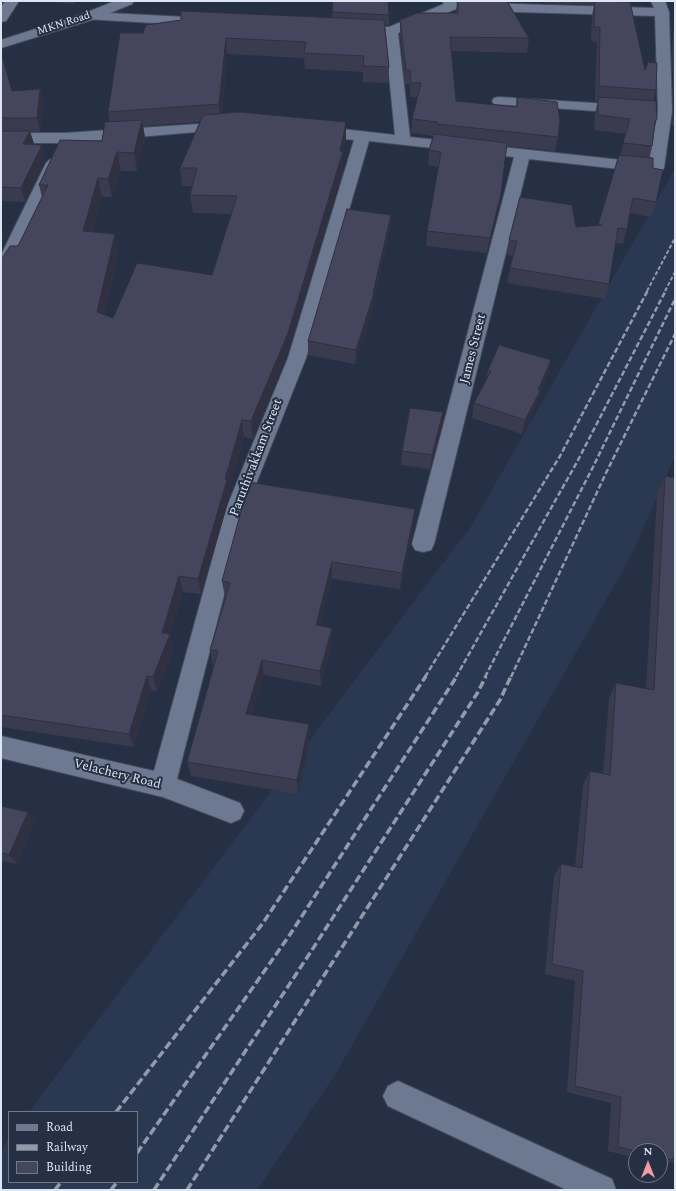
<!DOCTYPE html>
<style>
body{margin:0}
#map{position:relative;width:676px;height:1191px;overflow:hidden;background:#253044;font-family:Spectral,serif}
canvas{display:block}
.frame{position:absolute;inset:0;border:2px solid #dfe6f3;pointer-events:none}
.legend{position:absolute;left:8px;top:1111px;width:130px;height:72px;box-sizing:border-box;background:#253044;border:1px solid #6f798a;margin:0;padding:5px 7px;list-style:none;font-size:12px;color:#dfe6f3}
.legend li{display:flex;align-items:center;gap:8px;height:20px}
.legend b{width:20px;border:1px solid #6f798a}
.north{position:absolute;left:628px;top:1143px;width:40px;height:40px;box-sizing:border-box;background:#253044;border:1px solid #6f798a;border-radius:50%;rotate:0deg;font-size:11px;font-weight:700;line-height:16px;text-align:center;color:#dfe6f3}
.north::after{content:'';display:block;margin:auto;width:14px;height:18px;background:#f49aa1;clip-path:polygon(50% 0,100% 100%,50% 72%,0 100%)}
</style>
<div id="map">
<canvas width="676" height="1191"></canvas>
<div class="frame"></div>
<ul class="legend">
<li><b style="height:5px;background:#6c7990"></b>Road</li>
<li><b style="height:5px;background:#929aaa"></b>Railway</li>
<li><b style="height:11px;background:#45455d"></b>Building</li>
</ul>
<div class="north">N</div>
</div>
<script>
const ctx = document.querySelector('canvas').getContext('2d');
ctx.lineJoin = 'round';
function paint(path, color) { ctx.fillStyle = color; ctx.fill(path, 'evenodd'); }
const poly = rows => new Path2D(rows.map(r => 'M' + r).join(''));
function strokePath(path, color, width, dash) { ctx.strokeStyle = color; ctx.lineWidth = width; ctx.lineCap = dash ? 'butt' : 'round'; ctx.setLineDash(dash || []); ctx.stroke(path); }
function drawText(font, color, halo, rows, align = 'center') {
  ctx.font = font + ' Spectral,serif'; ctx.lineWidth = 4; ctx.setLineDash([]); ctx.textBaseline = 'middle'; ctx.strokeStyle = halo; ctx.fillStyle = color; for (const [text, x, y, turn = 0] of rows) {
    ctx.save(); ctx.translate(x, y); ctx.rotate((+turn || 0) * Math.PI / 180); ctx.textAlign = isNaN(turn) ? turn : align; if (halo) ctx.strokeText(text, 0, 0); ctx.fillText(text, 0, 0); ctx.restore();
  }
}
paint(poly([
 [675,169,675,456,631,556,335,1075,257,1190,1,1190,1,1149,9,1138,9,1182,137,1182,137,1112,29,1112,472,525]
]), '#2a3852');
const minor = poly([
 [5,1,19,1,6,21,1,22,1,8,5,1],
 [442,1,456,1,458,6,456,9,398,33,410,137,649,163,658,111,655,16,481,11,476,10,474,7,476,4,481,3,654,8,651,1,665,1,669,12,672,111,664,168,662,171,656,173,529,159,434,544,431,550,423,552,415,550,412,544,514,157,369,141,306,358,246,509,177,779,240,803,244,811,240,819,231,823,163,797,1,758,1,736,154,771,226,509,288,358,354,140,316,136,311,134,308,131,311,128,316,126,395,135,385,35,355,33,350,32,348,29,350,26,355,25,389,27,444,4,442,1],
 [90,12,205,18,210,19,212,22,210,25,205,26,85,19,83,16,85,13,90,12],
 [499,97,625,105,630,106,632,109,630,112,625,113,494,104,492,101,494,98,499,97],
 [228,122,233,123,235,126,233,129,65,143,1,143,1,133,65,133,228,122],
 [54,158,59,160,62,163,10,273,7,277,1,279,1,255,46,163,49,160,54,158],
 [398,1081,612,1179,616,1190,567,1190,388,1106,383,1096,388,1086,398,1081]
]);
const tertiary = poly([
 [115,1,134,1,132,4,95,19,1,48,1,40,85,13,115,1]
]);
strokePath(minor, '#444d5e', 2);
strokePath(tertiary, '#444d5e', 2);
paint(minor, '#6c7990');
paint(tertiary, '#6c7990');
strokePath(poly([
 [647,291,675,238],
 [665,291,675,272]
]), '#929aaa', 2, [4, 2]);
strokePath(poly([
 [425,677,560,456,648,290],
 [456,677,577,462,666,290],
 [485,677,593,467,675,299],
 [511,677,605,475,675,334]
]), '#929aaa', 2.5, [5.5, 2.5]);
strokePath(poly([
 [116,1112,263,923,426,676],
 [137,1153,291,933,457,676],
 [55,1190,61,1182],
 [111,1190,117,1182],
 [154,1190,310,953,478,692,486,676],
 [187,1190,500,700,511,676]
]), '#929aaa', 3.5, [8, 3.5]);
paint(poly([
 [41,1,75,1,74,4],
 [457,1,507,1,529,38,527,53,451,51,456,101,516,107,517,97,558,137,555,151,506,146,499,210,487,253,426,246,427,231,439,167,428,165,429,150,433,136,411,133,412,119,418,97,410,97,410,84,405,84,400,34,400,20,456,13],
 [544,1,626,1,625,2,645,70,656,90,653,101,657,119,654,128,652,146,649,158,653,168,656,202,651,217,630,213,627,229,623,244,616,243,609,284,605,299,507,283,513,256,507,255,509,240,576,227,598,226,619,155,620,155,626,134,594,130,595,113,598,101,595,101,597,42,591,41,592,16,594,5,545,3],
 [675,9,675,126,672,125,674,111,672,51],
 [332,12,389,15,389,25,385,25,389,67,388,83,363,82,363,72,305,69,304,58,227,54,222,114,346,122,346,140,343,151,343,169,288,351,253,439,244,437,229,491,230,496,201,594,183,592,170,634,174,649,157,691,151,690,134,747,1,727,1,260,18,246,42,197,39,185,102,141,110,122,108,112,143,33,332,18],
 [200,122,180,168,182,186,192,186,190,195,193,213,231,214,212,275,113,318,105,315,119,252,93,232,102,197,112,197,121,171,137,171,145,138,143,126],
 [1,52,12,91,40,89,44,103,40,132,30,132,34,144,46,158,25,202,1,201],
 [391,215,390,229,374,299,374,308,355,364,308,355,308,341],
 [551,360,548,374,539,395,536,406,522,434,472,418,474,403,486,380,488,370],
 [443,412,442,426,430,469,401,465,402,451],
 [665,476,675,478,675,1163,670,1162,662,1164,660,1164,660,1151,636,1151,636,1158,608,1151,611,1103,567,1092,575,981,545,974,554,876,561,864,575,867,583,785,590,771,603,773,609,699,616,683,646,689,657,495],
 [415,509,413,527,400,589,332,579,320,626,332,628,332,644,321,686,264,675,252,715,309,724,310,739,298,794,191,776,187,762,214,666,213,665,210,650,226,598,225,598,222,581],
 [1,806,28,812,35,822,17,864,1,861]
]), '#3b3b50');
paint(poly([
 [226,38,227,54,221,121,219,104],
 [40,89,44,103,40,132,37,118],
 [142,120,145,138,137,171,134,153],
 [346,122,346,140,343,151,343,169,288,351,253,439,251,421,340,151],
 [30,131,34,144,23,144],
 [42,145,46,158,25,202,21,188],
 [117,152,121,171,112,197,108,179],
 [98,178,102,197,88,249,83,231],
 [501,194,499,210,487,253,490,238],
 [391,215,390,229,374,299,374,308,355,364,356,350,373,293],
 [115,234,119,252,102,330,97,312],
 [551,360,548,374,539,395,536,406,522,434,525,420],
 [443,412,442,426,430,469,432,455],
 [242,420,244,437,229,491,230,496,201,594,198,579],
 [415,509,413,527,400,589,402,573],
 [332,562,332,579,316,641,316,625],
 [179,576,183,592,169,637,170,634,174,649,157,691,153,677,162,633],
 [332,628,332,644,321,686,320,671],
 [262,660,264,675,248,729,246,714],
 [147,676,151,690,134,747,129,734],
 [309,724,310,739,298,794,297,780],
 [28,812,35,822,17,864,9,855]
]), '#303041');
const building = poly([
 [333,1,388,1,389,15,332,12,333,1],
 [458,1,507,1,529,38,450,37,456,101,517,107,517,97,557,102,560,121,558,137,437,124,437,122,412,119,421,83,411,83,410,70,406,70,400,20,417,13,458,13,458,1],
 [595,1,630,2,645,70,648,62,657,63,656,90,599,86,600,27,594,27,595,1],
 [181,11,384,20,389,67,363,66,364,56,304,53,306,42,226,38,219,104,108,112,120,33,143,33,146,25,181,20,181,11],
 [1,52,12,91,40,89,37,118,1,118,1,52],
 [598,97,656,101,657,119,655,121,652,146,623,143,630,119,598,115,598,97],
 [239,112,346,122,340,151,343,151,288,333,251,421,242,420,225,479,227,480,198,579,179,576,162,633,170,634,153,677,147,676,129,734,1,715,1,260,10,246,18,246,48,185,39,185,60,140,102,141,105,122,142,120,134,153,117,152,108,179,98,178,83,231,115,234,97,312,113,318,137,263,212,275,237,196,190,195,197,168,180,168,203,115,239,112],
 [1,131,30,131,23,144,42,145,21,188,1,187,1,131],
 [434,134,507,143,501,194,490,238,427,231,441,152,429,150,434,134],
 [619,155,653,158,653,168,663,170,656,202,633,198,627,229,618,228,609,284,510,268,517,241,509,240,520,197,572,205,576,227,602,225,598,225,619,155],
 [347,209,391,215,373,293,374,293,356,350,308,341,347,209],
 [499,345,551,360,538,390,540,391,525,420,474,403,491,371,488,370,499,345],
 [410,408,443,412,432,455,402,451,410,408],
 [665,476,675,478,675,1156,674,1156,673,1160,660,1157,660,1151,636,1151,618,1147,621,1097,575,1086,583,971,552,964,561,864,582,868,590,771,610,775,616,683,654,690,665,476],
 [249,482,415,509,402,573,332,562,316,625,332,628,320,671,262,660,246,714,309,724,297,780,187,762,218,651,210,650,230,583,222,581,249,482],
 [1,806,28,812,9,855,1,853,1,806]
]);
paint(building, '#45455d');
strokePath(building, '#303041', 1);
drawText('11px', '#dfe6f3', '#253044', [
 ["MKN Road",64,24,-18]
]);
drawText('13px', '#dfe6f3', '#253044', [
 ["James Street",474,349,-76],
 ["Paruthivakkam Street",257,458,-69],
 ["Velachery Road",117,775,14]
]);
</script>
